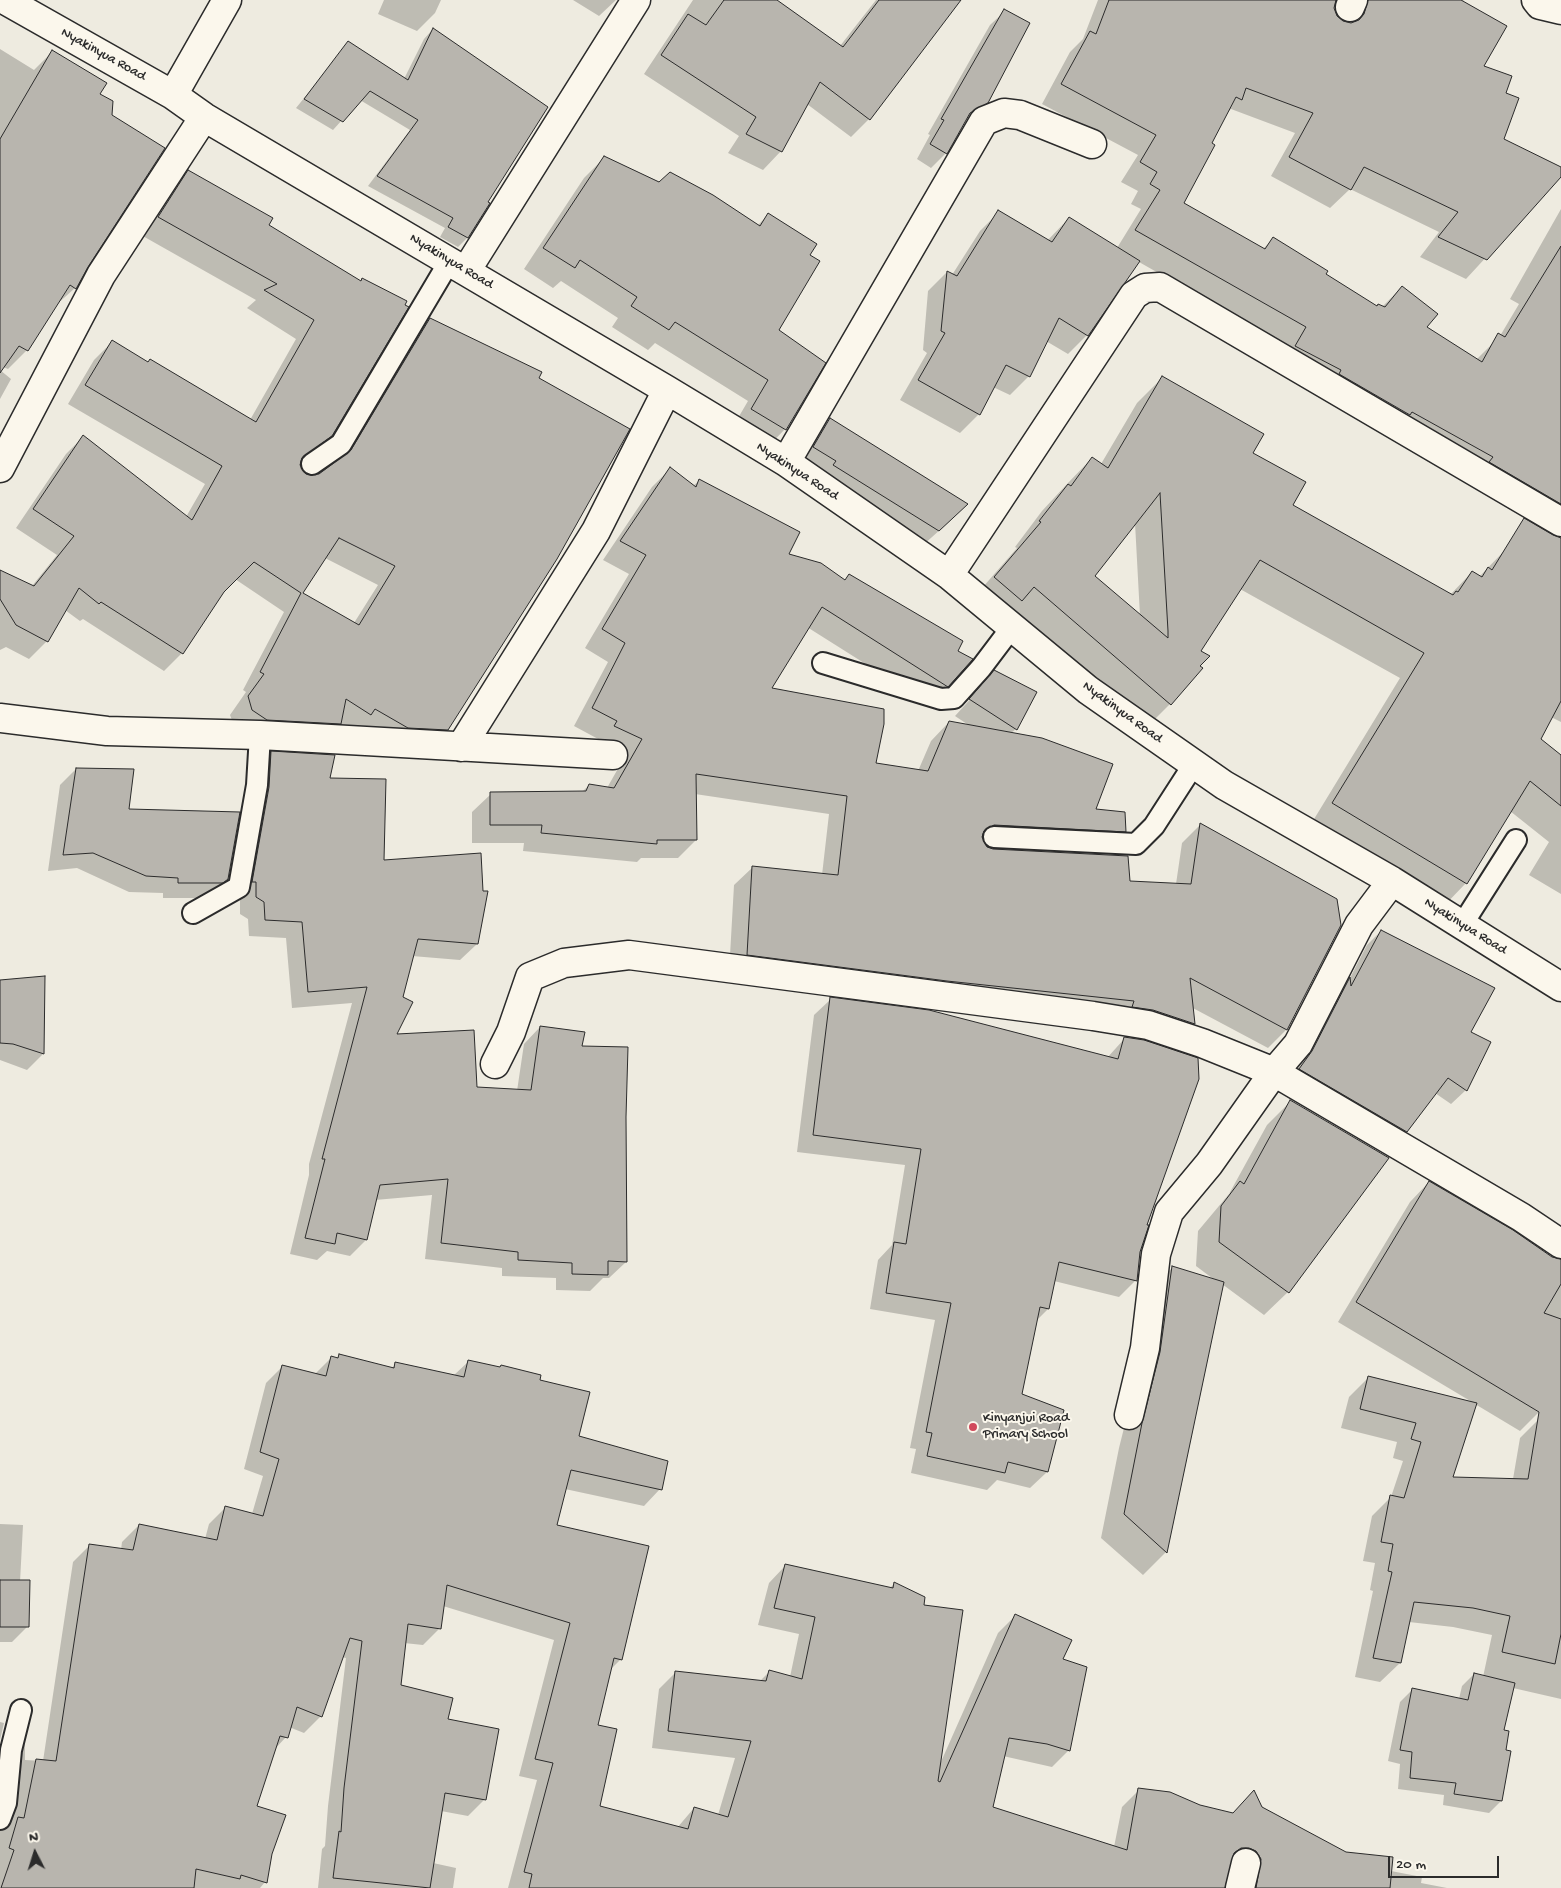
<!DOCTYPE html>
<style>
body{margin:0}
#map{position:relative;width:1561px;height:1888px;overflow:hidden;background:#eeebe0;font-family:"Gochi Hand",sans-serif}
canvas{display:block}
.north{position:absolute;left:10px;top:1828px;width:50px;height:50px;-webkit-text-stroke:4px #fbf7ec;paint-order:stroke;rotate:355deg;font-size:14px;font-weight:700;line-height:20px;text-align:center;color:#2b2b2b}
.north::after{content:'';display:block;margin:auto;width:18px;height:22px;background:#2b2b2b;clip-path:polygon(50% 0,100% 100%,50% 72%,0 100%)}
.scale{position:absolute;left:1388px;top:1856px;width:111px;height:22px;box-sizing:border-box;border:2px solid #2b2b2b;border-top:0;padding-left:6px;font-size:15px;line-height:18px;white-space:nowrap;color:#2b2b2b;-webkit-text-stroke:4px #fbf7ec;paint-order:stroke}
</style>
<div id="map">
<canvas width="1561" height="1888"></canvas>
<div class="north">N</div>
<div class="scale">20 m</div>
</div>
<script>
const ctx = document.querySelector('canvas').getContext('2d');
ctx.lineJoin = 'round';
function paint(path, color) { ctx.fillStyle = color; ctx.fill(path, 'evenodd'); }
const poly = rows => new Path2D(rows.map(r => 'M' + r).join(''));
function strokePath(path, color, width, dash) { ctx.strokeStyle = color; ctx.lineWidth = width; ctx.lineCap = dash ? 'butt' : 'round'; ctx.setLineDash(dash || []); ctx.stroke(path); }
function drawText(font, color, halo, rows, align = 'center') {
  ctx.font = font + ' "Gochi Hand",sans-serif'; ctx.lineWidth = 4; ctx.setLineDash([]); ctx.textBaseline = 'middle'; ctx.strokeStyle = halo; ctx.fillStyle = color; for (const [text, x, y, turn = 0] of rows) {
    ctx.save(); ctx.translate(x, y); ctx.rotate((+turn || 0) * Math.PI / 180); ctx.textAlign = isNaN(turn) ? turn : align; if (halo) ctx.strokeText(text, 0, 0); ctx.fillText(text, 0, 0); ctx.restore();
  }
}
paint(poly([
 [384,0,441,0,435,13,417,31,378,14],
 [573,0,616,0,599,16],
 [693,0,775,0,840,46,876,0,960,0,869,119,851,137,807,104,781,151,763,170,728,153,739,136,644,74],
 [1098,0,1464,0,1462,2,1482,66,1504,93,1502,139,1561,168,1561,176,1466,279,1420,257,1439,232,1350,189,1330,208,1271,176,1295,133,1231,109,1225,115,1183,203,1263,249,1274,238,1325,275,1377,307,1382,307,1402,287,1425,328,1476,360,1500,336,1519,304,1510,299,1561,209,1561,521,1287,346,1139,262,1087,335,1068,354,1046,341,1029,376,1010,395,993,387,979,414,960,433,900,400,927,353,923,350,928,291,947,272,952,275,980,231,999,212,1047,241,1069,218,1117,248,1141,209,1131,204,1138,191,1121,182,1138,155,1042,104,1070,52,1083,39],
 [1334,4,1339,5,1349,18,1349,23,1343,22,1336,17,1333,8],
 [1005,11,987,102,964,122,946,153,931,168,917,159,930,135,928,134,990,25],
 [433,29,486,202,489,203,467,238,458,247,440,237,445,228,368,186,410,130,360,100,333,130,296,108,349,43,404,79,424,39],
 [0,49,34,70,52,52,98,95,87,266,75,288,55,306,27,350,8,369,3,367,0,370,11,379,0,399],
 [605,157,757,226,768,215,808,255,777,331,785,429,765,450,731,430,748,401,655,343,648,350,612,327,618,318,561,281,553,288,524,269,584,178],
 [188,172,267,226,360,282,331,435,300,463,301,471,307,476,319,475,338,461,412,337,430,319,537,379,447,729,429,748,352,733,339,724,321,742,235,728,230,715,246,692,243,690,284,612,235,579,221,593,182,653,164,671,83,619,80,621,65,610,47,641,29,659,6,647,0,650,0,570,32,586,57,555,16,528,66,454,84,436,186,517,205,484,68,404,94,360,112,342,250,420,296,339,247,308,256,300,141,235,170,190],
 [325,558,378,585,354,623,301,593],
 [1162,378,1251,453,1292,505,1450,595,1472,572,1479,577,1506,549,1561,581,1561,722,1551,717,1539,739,1561,757,1561,894,1529,875,1549,842,1510,811,1466,883,1441,909,1308,829,1400,678,1240,589,1199,651,1198,666,1170,704,1145,729,969,603,1017,548,1015,547,1042,511,1067,484,1092,458,1101,464,1137,403],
 [1135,523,1140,616,1094,576],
 [830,420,951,520,922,546,798,463,814,435],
 [670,469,693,486,700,480,787,555,957,652,947,686,929,704,807,627,770,689,875,764,918,771,931,741,949,722,970,726,955,716,995,672,1016,729,1011,733,1095,811,1125,831,1107,850,984,844,986,848,1129,882,1176,884,1182,843,1200,825,1340,925,1286,1030,1268,1048,1191,1007,1193,1024,1175,1042,729,973,734,885,753,867,822,875,829,814,695,794,696,840,678,858,641,858,637,862,523,851,524,843,472,843,472,812,491,794,582,792,589,785,607,788,624,758,597,744,600,740,574,726,608,662,585,648,629,574,603,560,652,487],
 [272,753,329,779,382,861,477,944,460,960,412,956,395,1035,476,1088,517,1091,524,1044,540,1027,581,1047,624,1117,626,1262,609,1278,603,1278,590,1291,556,1290,556,1278,502,1276,502,1268,425,1259,432,1195,375,1200,366,1240,350,1256,327,1251,317,1260,290,1254,309,1175,309,1164,352,1003,292,1008,286,938,249,936,248,919,240,914,240,898,236,898,255,769],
 [76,769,127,811,227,879,206,898,163,898,163,893,129,892,77,868,48,871,60,785],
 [1381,931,1469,1033,1466,1090,1451,1104,1435,1093,1407,1131,1392,1146,1286,1084,1298,1067,1336,993,1349,980,1367,945],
 [44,978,43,1054,27,1070,0,1060,0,981],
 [831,999,1107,1058,1125,1038,1145,1226,1136,1280,1119,1297,1054,1281,1048,1309,1036,1321,1020,1395,1047,1472,1030,1488,997,1480,987,1490,911,1473,916,1449,910,1448,935,1320,870,1309,878,1260,892,1245,905,1165,797,1152,814,1015],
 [1291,1101,1288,1292,1264,1315,1222,1284,1166,1552,1143,1575,1101,1538,1119,1448,1137,1376,1149,1291,1173,1267,1216,1281,1196,1266,1198,1231,1229,1194,1267,1125],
 [1429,1182,1552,1258,1561,1260,1561,1363,1539,1412,1520,1431,1475,1404,1451,1478,1513,1479,1520,1438,1539,1419,1561,1420,1561,1699,1513,1688,1502,1731,1501,1801,1489,1813,1443,1805,1444,1795,1398,1789,1400,1764,1388,1761,1400,1702,1412,1690,1459,1699,1462,1686,1474,1674,1483,1677,1492,1635,1453,1627,1409,1622,1400,1663,1380,1682,1355,1677,1373,1591,1370,1590,1375,1563,1363,1561,1372,1516,1391,1497,1403,1461,1393,1458,1397,1442,1341,1428,1349,1397,1369,1377,1472,1402,1338,1322,1410,1202],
 [340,1355,391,1369,396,1364,453,1376,468,1362,538,1381,577,1437,660,1489,644,1506,565,1489,556,1526,621,1659,609,1671,596,1726,598,1807,677,1828,694,1808,718,1815,735,1758,652,1748,659,1689,676,1672,759,1682,770,1671,790,1677,799,1634,758,1625,769,1583,785,1566,890,1588,894,1584,923,1606,940,1764,998,1633,1015,1616,1061,1660,1069,1750,1052,1767,1003,1756,991,1808,1114,1847,1122,1807,1139,1790,1233,1814,1261,1808,1346,1854,1391,1871,1422,1877,1421,1883,1447,1888,1244,1888,1232,1864,1230,1864,1224,1888,508,1888,537,1780,519,1776,554,1640,443,1606,439,1629,423,1645,404,1643,400,1686,446,1720,485,1799,468,1816,441,1811,433,1863,456,1868,453,1888,318,1888,322,1849,325,1846,328,1806,346,1658,342,1657,321,1716,304,1733,289,1727,286,1737,274,1750,255,1807,271,1854,265,1882,260,1888,0,1888,0,1826,10,1755,25,1740,25,1760,43,1761,73,1562,90,1545,121,1550,122,1542,139,1525,205,1539,209,1524,226,1507,252,1514,263,1476,244,1469,266,1383,283,1366,315,1374,332,1357,336,1359],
 [0,1524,23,1525,20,1582,28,1626,12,1642,0,1642],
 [0,1722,4,1723,0,1740]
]), '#0003');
const building = poly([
 [724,0,777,0,843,47,879,0,961,0,870,120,820,82,782,152,746,134,756,117,661,55,688,14,706,25,724,0],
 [1109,0,1336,0,1334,8,1337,16,1343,21,1351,23,1359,20,1364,14,1368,0,1461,0,1507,26,1484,66,1512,76,1506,93,1519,98,1504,139,1561,167,1561,177,1487,260,1438,237,1458,212,1364,167,1351,190,1289,157,1313,113,1246,88,1242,100,1236,97,1212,143,1215,145,1184,203,1265,249,1273,237,1328,271,1326,274,1377,306,1378,304,1385,307,1402,286,1438,314,1427,327,1482,362,1498,333,1505,337,1561,246,1561,504,1489,462,1493,457,1412,412,1410,415,1339,374,1341,370,1295,346,1306,327,1135,230,1160,190,1150,184,1157,172,1140,162,1156,135,1061,84,1090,31,1096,34,1109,0],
 [1004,9,1030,23,988,103,970,113,947,154,930,144,944,120,941,119,1004,9],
 [433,28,548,107,488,202,490,203,468,238,448,227,453,218,377,176,418,120,370,91,343,122,304,99,348,41,408,80,433,28],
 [52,50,107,83,100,94,113,101,112,115,165,148,88,267,76,289,70,285,28,351,19,346,0,373,0,139,52,50],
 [604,156,659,182,670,172,713,195,760,226,768,213,817,244,810,255,820,261,779,330,826,363,786,430,751,409,768,380,675,322,669,330,631,306,637,297,580,260,575,268,543,248,604,156],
 [188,170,273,218,269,225,361,281,362,278,407,301,405,305,409,307,332,436,302,458,300,465,306,474,319,474,351,450,430,318,542,372,539,378,630,429,557,559,448,730,408,728,375,709,371,715,346,699,341,724,267,720,252,710,248,696,264,674,260,672,301,593,254,562,224,592,183,654,101,602,99,604,79,588,48,642,16,625,0,599,0,570,34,586,74,536,33,509,83,435,192,520,222,466,85,385,112,340,148,362,150,359,256,422,314,320,264,290,277,284,158,217,188,170],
 [339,538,395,566,359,625,303,593,339,538],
 [998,210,1052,242,1069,217,1140,261,1088,336,1059,318,1030,377,1006,365,980,415,918,380,945,333,941,331,947,271,957,276,998,210],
 [1162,376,1264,434,1253,453,1306,482,1293,505,1453,595,1456,591,1458,592,1472,571,1482,577,1488,567,1492,570,1524,518,1553,535,1561,538,1561,701,1541,739,1561,755,1561,806,1530,781,1467,884,1332,803,1424,653,1260,560,1201,651,1210,656,1200,666,1203,668,1171,705,1034,587,1022,601,994,577,1041,522,1039,521,1068,484,1071,486,1092,457,1108,468,1162,376],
 [1160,493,1168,631,1168,638,1095,576,1160,493],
 [830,418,968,504,939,531,833,465,836,461,813,447,830,418],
 [670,467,696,487,699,479,800,532,789,554,821,563,845,580,849,574,963,641,958,651,973,659,948,687,822,607,772,688,884,709,884,724,876,763,928,771,949,721,1042,738,1113,764,1096,809,1125,812,1126,832,994,825,984,831,982,837,987,847,993,849,1128,856,1130,881,1191,884,1200,823,1337,899,1341,925,1287,1030,1190,978,1195,1024,1153,1010,1132,1007,1134,1001,947,981,747,955,752,866,838,875,847,796,696,774,697,840,657,840,657,844,541,833,542,825,490,825,490,792,586,791,589,784,614,788,642,739,614,726,617,721,592,708,625,643,602,629,646,555,620,541,670,467],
 [994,670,1037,692,1017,730,969,699,994,670],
 [271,751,335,755,330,778,386,779,384,860,481,853,483,891,488,891,478,944,418,939,403,997,413,1002,397,1034,474,1030,477,1087,531,1090,540,1026,585,1032,582,1046,628,1047,626,1117,627,1262,608,1261,608,1275,572,1274,572,1263,518,1260,518,1252,441,1243,448,1179,380,1185,367,1240,337,1233,335,1244,305,1238,325,1159,322,1159,367,987,308,992,302,922,265,920,264,902,256,897,256,882,252,882,269,787,271,751],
 [76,768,134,769,129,809,240,812,228,879,223,883,178,883,178,878,146,876,93,853,63,855,76,768],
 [1381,930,1495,988,1471,1032,1491,1042,1467,1091,1448,1078,1407,1132,1299,1069,1312,1051,1350,977,1351,986,1381,930],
 [45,976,44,1054,13,1044,0,1043,0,980,45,976],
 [830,997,929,1010,1118,1059,1124,1037,1144,1040,1198,1058,1199,1079,1147,1225,1149,1225,1140,1252,1137,1281,1059,1262,1049,1309,1040,1307,1022,1394,1064,1410,1048,1472,1008,1462,1005,1473,927,1456,932,1433,926,1432,951,1303,886,1293,894,1242,906,1244,921,1149,813,1135,830,997],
 [1290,1100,1389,1158,1289,1293,1219,1242,1221,1206,1240,1181,1244,1184,1290,1100],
 [1429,1181,1513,1230,1552,1257,1561,1259,1561,1284,1544,1313,1561,1319,1561,1634,1555,1664,1502,1652,1510,1616,1473,1608,1414,1602,1401,1663,1373,1658,1392,1572,1388,1571,1393,1544,1381,1542,1390,1495,1404,1498,1421,1442,1411,1439,1416,1423,1360,1409,1368,1376,1477,1403,1453,1477,1528,1479,1539,1412,1356,1302,1429,1181],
 [1172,1266,1224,1282,1167,1553,1124,1514,1142,1423,1160,1352,1172,1266],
 [339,1354,394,1368,395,1362,464,1377,468,1360,500,1367,501,1365,541,1375,540,1380,590,1392,579,1436,668,1461,662,1490,571,1470,557,1525,649,1546,622,1660,614,1658,598,1725,617,1729,600,1806,688,1829,694,1807,728,1817,751,1741,668,1731,675,1671,766,1681,769,1670,802,1679,815,1617,774,1608,785,1564,893,1588,894,1582,925,1597,924,1605,963,1610,938,1781,940,1782,1015,1614,1072,1640,1063,1659,1087,1667,1070,1751,1047,1744,1009,1738,993,1807,1127,1850,1138,1788,1170,1792,1200,1805,1233,1813,1254,1790,1262,1807,1346,1852,1393,1857,1390,1888,1256,1888,1261,1859,1256,1851,1249,1848,1241,1848,1234,1853,1225,1888,529,1888,532,1874,524,1872,553,1763,535,1759,570,1623,447,1585,441,1629,408,1624,401,1685,453,1698,448,1719,499,1729,486,1800,445,1793,430,1888,333,1878,339,1831,341,1832,344,1788,362,1641,350,1638,322,1717,297,1707,288,1738,280,1736,257,1806,286,1815,272,1854,267,1883,241,1875,240,1879,196,1869,194,1888,1,1888,14,1850,9,1848,18,1817,24,1818,36,1759,56,1761,89,1544,133,1550,139,1524,217,1540,225,1506,263,1516,279,1459,260,1452,282,1365,326,1376,331,1356,338,1358,339,1354],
 [0,1580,30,1580,29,1627,0,1627,0,1580],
 [1474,1673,1515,1683,1504,1730,1509,1731,1506,1750,1511,1751,1502,1801,1454,1794,1456,1783,1410,1778,1412,1752,1400,1750,1412,1688,1468,1700,1474,1673]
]);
paint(building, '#b8b5ae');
strokePath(building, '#2b2b2b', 1);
const service = poly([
 [312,464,341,444,449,262],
 [823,663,941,699,954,698,981,668,1012,627],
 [994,837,1136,844,1154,826,1194,764],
 [193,913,239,887,257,785,260,735],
 [1462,925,1516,840],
 [0,1819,6,1803,11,1750,21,1710]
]);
const minor = poly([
 [5,0,173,95,204,117,667,390,786,462,949,575,1088,690,1224,785,1392,881,1561,987],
 [1536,0,1540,5,1561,10],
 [1350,7,1353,0],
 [173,95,227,0],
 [466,271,636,0],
 [786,462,984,121,1004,113,1020,115,1092,144],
 [0,468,101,275,204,117],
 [949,575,1134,295,1145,288,1160,287,1561,522],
 [0,718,107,731,260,735,613,755],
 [461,747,596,531,667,390],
 [495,1064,511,1032,530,977,564,963,629,955,1093,1016,1148,1025,1202,1043,1274,1072,1521,1217,1561,1244],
 [1129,1415,1145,1348,1156,1254,1169,1212,1209,1164,1274,1072,1298,1044,1359,925,1392,881],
 [1240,1888,1246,1863]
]);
strokePath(service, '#2b2b2b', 24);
strokePath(minor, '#2b2b2b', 31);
strokePath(service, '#fbf7ec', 20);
strokePath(minor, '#fbf7ec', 28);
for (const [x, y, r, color] of [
 [973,1427,5,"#d1495b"]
]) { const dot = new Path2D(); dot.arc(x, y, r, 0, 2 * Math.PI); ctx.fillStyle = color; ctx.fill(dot); strokePath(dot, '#fbf7ec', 2); }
drawText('14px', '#2b2b2b', '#fbf7ec', [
 ["Nyakinyua Road",103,55,29],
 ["Nyakinyua Road",451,262,31],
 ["Nyakinyua Road",797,472,33],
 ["Nyakinyua Road",1122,713,36],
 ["Nyakinyua Road",1465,927,32]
]);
drawText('14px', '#2b2b2b', '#fbf7ec', [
 ["Kinyanjui Road",983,1419],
 ["Primary School",983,1435]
], 'left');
</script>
